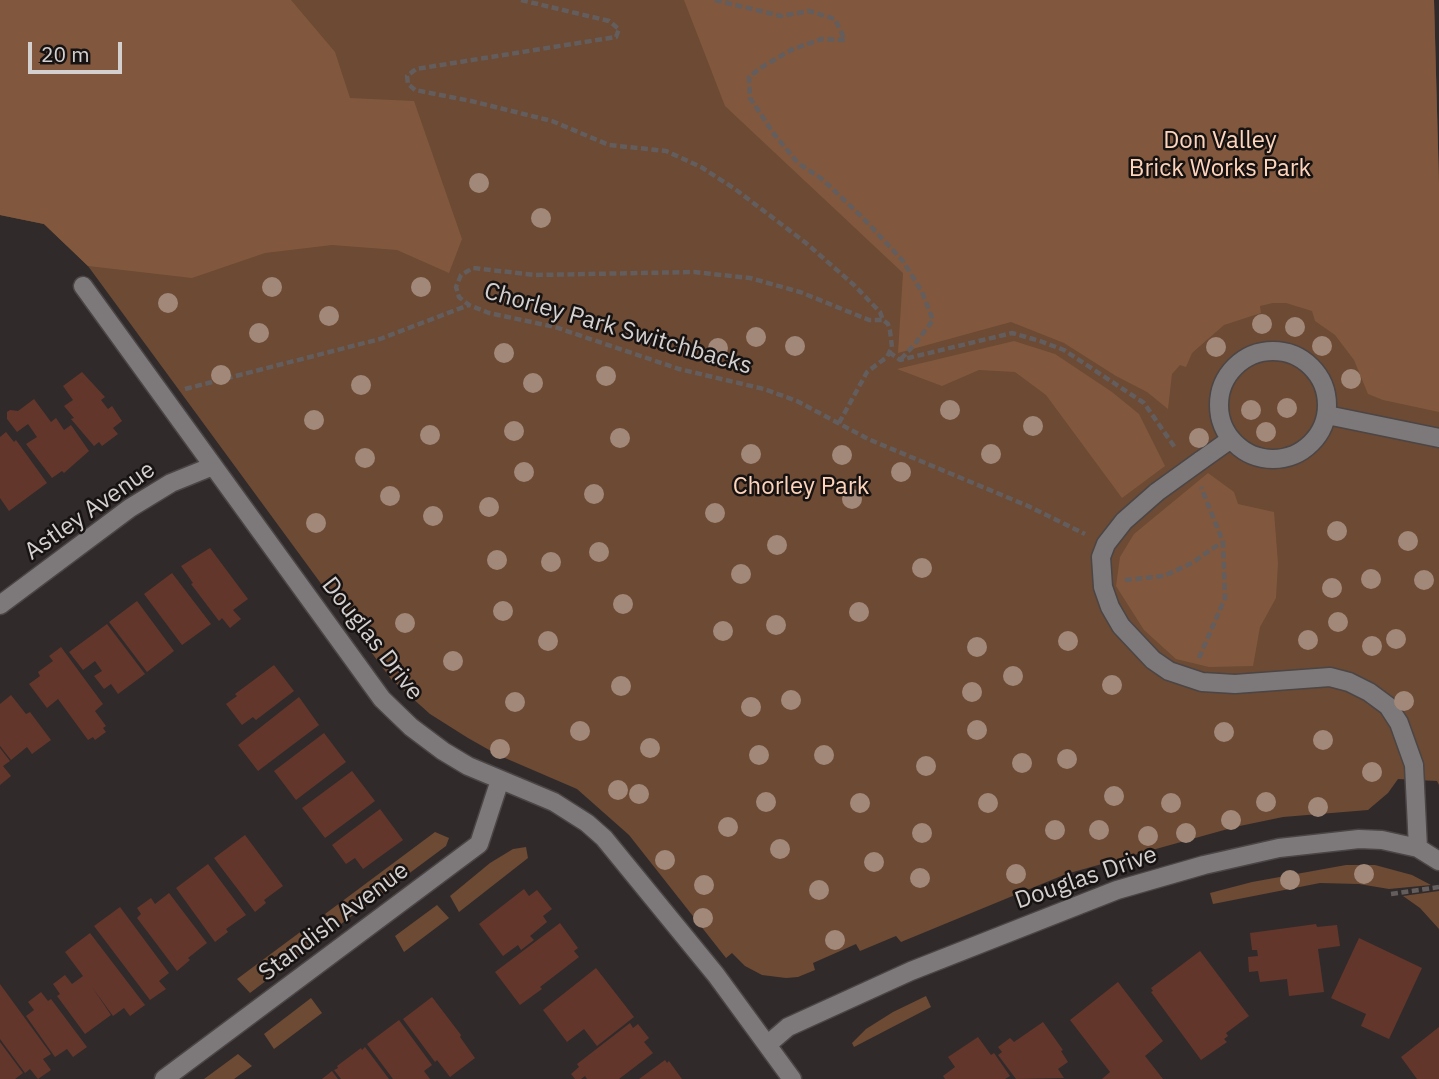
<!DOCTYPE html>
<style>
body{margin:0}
#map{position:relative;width:1439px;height:1079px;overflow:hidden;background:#312a2a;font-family:"IBM Plex Sans",sans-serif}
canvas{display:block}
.scale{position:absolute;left:28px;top:42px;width:94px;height:32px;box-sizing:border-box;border:4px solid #d5d0d0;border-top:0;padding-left:9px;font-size:21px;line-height:24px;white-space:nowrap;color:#d5d0d0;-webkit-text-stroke:5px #171313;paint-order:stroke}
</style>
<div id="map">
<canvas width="1439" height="1079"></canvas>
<div class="scale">20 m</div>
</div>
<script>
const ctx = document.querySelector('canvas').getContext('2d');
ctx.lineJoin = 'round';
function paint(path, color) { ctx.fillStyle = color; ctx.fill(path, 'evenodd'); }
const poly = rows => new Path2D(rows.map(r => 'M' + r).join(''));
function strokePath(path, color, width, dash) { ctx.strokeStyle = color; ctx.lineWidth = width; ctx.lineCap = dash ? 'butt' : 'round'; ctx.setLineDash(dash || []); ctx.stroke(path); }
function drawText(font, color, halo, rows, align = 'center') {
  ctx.font = font + ' "IBM Plex Sans",sans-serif'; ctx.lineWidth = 5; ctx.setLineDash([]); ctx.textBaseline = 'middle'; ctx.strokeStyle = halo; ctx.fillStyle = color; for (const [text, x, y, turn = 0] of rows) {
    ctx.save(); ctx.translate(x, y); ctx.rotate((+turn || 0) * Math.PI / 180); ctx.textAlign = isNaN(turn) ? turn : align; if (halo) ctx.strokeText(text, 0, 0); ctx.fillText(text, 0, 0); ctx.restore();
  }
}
paint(poly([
 [0,0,1434,0,1439,184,1439,785,1437,781,1398,779,1388,793,1368,810,1283,817,1235,827,1066,874,901,942,896,936,860,951,856,944,813,963,815,970,798,977,786,978,762,975,745,966,732,953,726,958,629,835,577,789,498,755,468,738,430,714,391,679,88,266,44,224,0,215],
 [435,832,449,838,446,846,337,927,325,914],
 [526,847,528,858,459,912,450,896,490,863,513,849],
 [1346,865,1375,865,1412,875,1431,885,1389,889,1359,884,1320,883,1213,904,1210,893,1252,882],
 [1439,891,1439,929,1420,908,1403,896],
 [437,905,449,918,404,952,395,936],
 [307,927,317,942,250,993,237,979],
 [926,996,931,1007,854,1047,852,1043,866,1029,893,1012],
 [311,998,322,1013,274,1049,264,1034],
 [238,1054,252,1066,234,1079,204,1079]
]), '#6c4a34');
paint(poly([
 [0,0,291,0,335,52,350,98,414,101,462,239,449,273,397,250,332,245,265,253,192,278,88,266,44,224,0,215],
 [684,0,1434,0,1439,184,1439,412,1383,400,1368,394,1354,360,1335,335,1315,321,1312,311,1286,303,1273,303,1260,306,1261,313,1224,325,1192,353,1186,367,1180,365,1172,374,1168,409,1147,392,1116,376,1064,343,1011,322,898,353,903,273,725,106],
 [1014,341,1055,354,1112,392,1139,414,1165,466,1122,498,1046,395,1015,372,979,370,942,386,897,369],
 [1208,473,1234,492,1238,504,1274,512,1278,563,1276,598,1260,627,1253,666,1209,667,1176,659,1144,630,1116,586,1120,557,1134,534]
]), '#81583d');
paint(poly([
 [82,372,105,397,101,400,108,409,112,406,122,421,113,428,118,434,102,446,99,442,94,446,71,419,74,418,64,406,73,400,63,386],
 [34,399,51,422,56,418,64,430,71,425,89,451,64,473,62,471,52,478,26,444,37,437,28,424,17,432,7,419,7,412,10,410,18,411],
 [6,432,14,442,16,440,47,483,9,511,0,498,0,437],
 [210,548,248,599,233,610,241,619,230,628,222,618,219,621,191,584,193,583,181,566],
 [172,573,211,624,182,645,144,594],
 [137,601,174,651,147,672,109,622],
 [107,624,145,674,118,694,111,684,104,689,94,676,102,671,95,661,83,670,69,652],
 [61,647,103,704,95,711,106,726,103,728,106,732,95,740,93,737,88,740,58,699,47,708,29,684,40,676,38,672,53,661,49,656],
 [274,665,294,691,256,720,253,717,242,725,226,704,237,696,235,694],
 [11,695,26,714,30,712,51,740,32,754,27,747,11,760,0,746,0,704],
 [299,697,319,725,258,771,238,745],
 [324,733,346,762,296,800,274,771],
 [0,748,10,761,3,766,11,776,0,785],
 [352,771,375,801,325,838,302,808],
 [380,809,403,840,363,869,355,858,346,864,332,845],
 [245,835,283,886,264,900,266,903,255,912,214,858],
 [208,864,246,915,226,929,228,932,215,942,176,888],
 [524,889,529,896,537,890,552,909,543,916,547,922,530,936,534,940,521,950,518,945,503,956,479,924],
 [169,893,207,943,188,958,190,960,177,971,137,918,141,914,137,908,151,898,155,904],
 [120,907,169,973,159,981,166,989,150,1000,94,926],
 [560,923,578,948,574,951,579,957,540,987,542,989,520,1005,495,972],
 [1316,924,1317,927,1337,925,1340,946,1318,949,1324,992,1289,996,1287,979,1260,982,1258,971,1249,972,1248,957,1258,956,1257,950,1252,950,1250,933],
 [90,933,145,1005,130,1016,124,1008,113,1016,92,987,111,1015,85,1034,57,996,60,994,53,984,65,975,72,984,83,976,65,952],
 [1359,938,1422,968,1389,1039,1361,1026,1366,1014,1331,998],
 [1200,951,1249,1016,1226,1033,1228,1036,1224,1039,1227,1042,1201,1060,1151,992,1153,991,1151,988],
 [596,968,634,1017,597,1046,584,1029,567,1042,543,1010],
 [1118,982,1163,1041,1145,1056,1163,1079,1102,1079,1110,1072,1070,1020],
 [0,984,51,1054,43,1059,51,1070,38,1079,30,1069,25,1073,0,1039],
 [41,992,48,1001,51,999,87,1047,73,1057,67,1049,55,1057,26,1016,34,1010,28,1002],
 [432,997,461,1035,460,1037,475,1058,450,1077,437,1060,435,1062,403,1019],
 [399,1020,432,1065,424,1071,430,1079,393,1079,367,1044],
 [1043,1022,1063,1050,1061,1051,1068,1062,1058,1069,1064,1078,1016,1079,998,1055,1002,1052,998,1047,1010,1038,1014,1042],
 [630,1023,633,1028,638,1024,649,1038,644,1042,653,1053,619,1079,587,1079,585,1076,581,1079,575,1079,571,1074,579,1067,577,1064],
 [1439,1027,1439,1079,1417,1079,1401,1057],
 [978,1037,991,1055,994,1053,1010,1076,1005,1079,945,1079,943,1076,955,1067,948,1057],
 [0,1042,23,1073,15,1079,0,1079],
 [365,1047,389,1079,341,1079,334,1070,338,1068,337,1066,361,1048,362,1050],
 [665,1060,667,1063,669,1061,682,1079,639,1079],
 [332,1071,338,1079,322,1079]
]), '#63362b');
const minor = poly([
 [83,286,382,699,411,727,443,751,468,766,554,802,587,823,604,838,716,975,792,1079],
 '1219 405a54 54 0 1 1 108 0a54 54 0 1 1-108 0Z',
 [1327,415,1439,438],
 [1200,461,1231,439],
 [1157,492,1124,521,1106,544,1101,557,1103,587,1110,607,1121,626,1153,660,1169,671,1202,682,1235,684,1330,677,1349,682,1369,692,1388,706,1399,723,1414,765,1418,848],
 [0,605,130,508,171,483,213,466],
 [767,1045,788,1027,911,971,1117,890,1204,865,1279,848,1359,839,1382,840,1418,848,1439,861],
 [164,1079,479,844,500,780]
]);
strokePath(minor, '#4b4545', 21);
strokePath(poly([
 [521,0,609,21,619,29,616,37,416,69,407,76,408,84,415,90,471,101,552,121,609,145,666,151,701,167,735,189,806,243,854,285,880,312,883,320,869,320,800,292,750,278,694,272,535,275,473,268,461,275,456,287,459,297,469,305,489,313,555,327,679,369,764,389,797,401,868,439,1028,506,1085,534],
 [715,0,781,16,809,11,835,19,845,40,822,39,793,49,762,67,749,77,750,98,774,134,798,163,822,179,863,218,903,261,922,292,933,320,915,344,900,360],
 [889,352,900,360,1012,333,1040,341,1064,350,1144,403,1176,449],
 [185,389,380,339,469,305],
 [839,423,867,372,887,357,892,347,890,331,888,324,883,320],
 [1125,580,1164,576,1192,563,1222,542],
 [1199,658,1225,598,1223,542,1201,487],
 [1391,894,1439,887]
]), '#635d5d', 4.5, [7, 3.5]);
strokePath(minor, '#7d797a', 18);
const minorBridge = poly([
 [1157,492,1200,461]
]);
strokePath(minorBridge, '#4b4545', 21, []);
strokePath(minorBridge, '#7d797a', 18);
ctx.fillStyle = '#a28879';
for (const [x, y] of [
 [479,183],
 [541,218],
 [272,287],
 [421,287],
 [168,303],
 [329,316],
 [1262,324],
 [1295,327],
 [259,333],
 [756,337],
 [795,346],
 [1322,346],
 [1216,347],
 [718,348],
 [504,353],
 [221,375],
 [606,376],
 [1351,379],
 [533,383],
 [361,385],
 [1287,408],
 [950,410],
 [1251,410],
 [314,420],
 [1033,426],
 [514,431],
 [1266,432],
 [430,435],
 [620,438],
 [1199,438],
 [751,454],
 [991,454],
 [842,455],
 [365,458],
 [524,472],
 [901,472],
 [594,494],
 [390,496],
 [852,499],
 [489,507],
 [715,513],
 [433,516],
 [316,523],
 [1337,531],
 [1408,541],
 [777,545],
 [599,552],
 [497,560],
 [551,562],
 [922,568],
 [741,574],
 [1371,579],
 [1424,580],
 [1332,588],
 [623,604],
 [503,611],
 [859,612],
 [1338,622],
 [405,623],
 [776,625],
 [723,631],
 [1396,639],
 [1308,640],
 [548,641],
 [1068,641],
 [1372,646],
 [977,647],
 [453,661],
 [1013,676],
 [1112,685],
 [621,686],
 [972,692],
 [791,700],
 [1404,701],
 [515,702],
 [751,707],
 [977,730],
 [580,731],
 [1224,732],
 [1323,740],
 [650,748],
 [500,749],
 [759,755],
 [824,755],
 [1067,759],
 [1022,763],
 [926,766],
 [1372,772],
 [618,790],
 [639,794],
 [1114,796],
 [766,802],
 [1266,802],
 [860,803],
 [988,803],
 [1171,803],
 [1318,807],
 [1231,820],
 [728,827],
 [1055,830],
 [1099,830],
 [922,833],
 [1186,833],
 [1148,836],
 [780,849],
 [665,860],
 [874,862],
 [1016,874],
 [1364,874],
 [920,878],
 [1290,880],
 [704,885],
 [819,890],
 [703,918],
 [835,940]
]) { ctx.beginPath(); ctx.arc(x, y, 10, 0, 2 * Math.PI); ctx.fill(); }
drawText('24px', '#fed4ba', '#171313', [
 ["Don Valley",1220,141],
 ["Brick Works Park",1220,169],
 ["Chorley Park",801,487]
]);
drawText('24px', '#d5d0d0', '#171313', [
 ["Chorley Park Switchbacks",618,329,16],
 ["Astley Avenue",90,511,-35],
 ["Douglas Drive",372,639,52],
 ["Douglas Drive",1086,878,-19],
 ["Standish Avenue",334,922,-37]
]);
</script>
